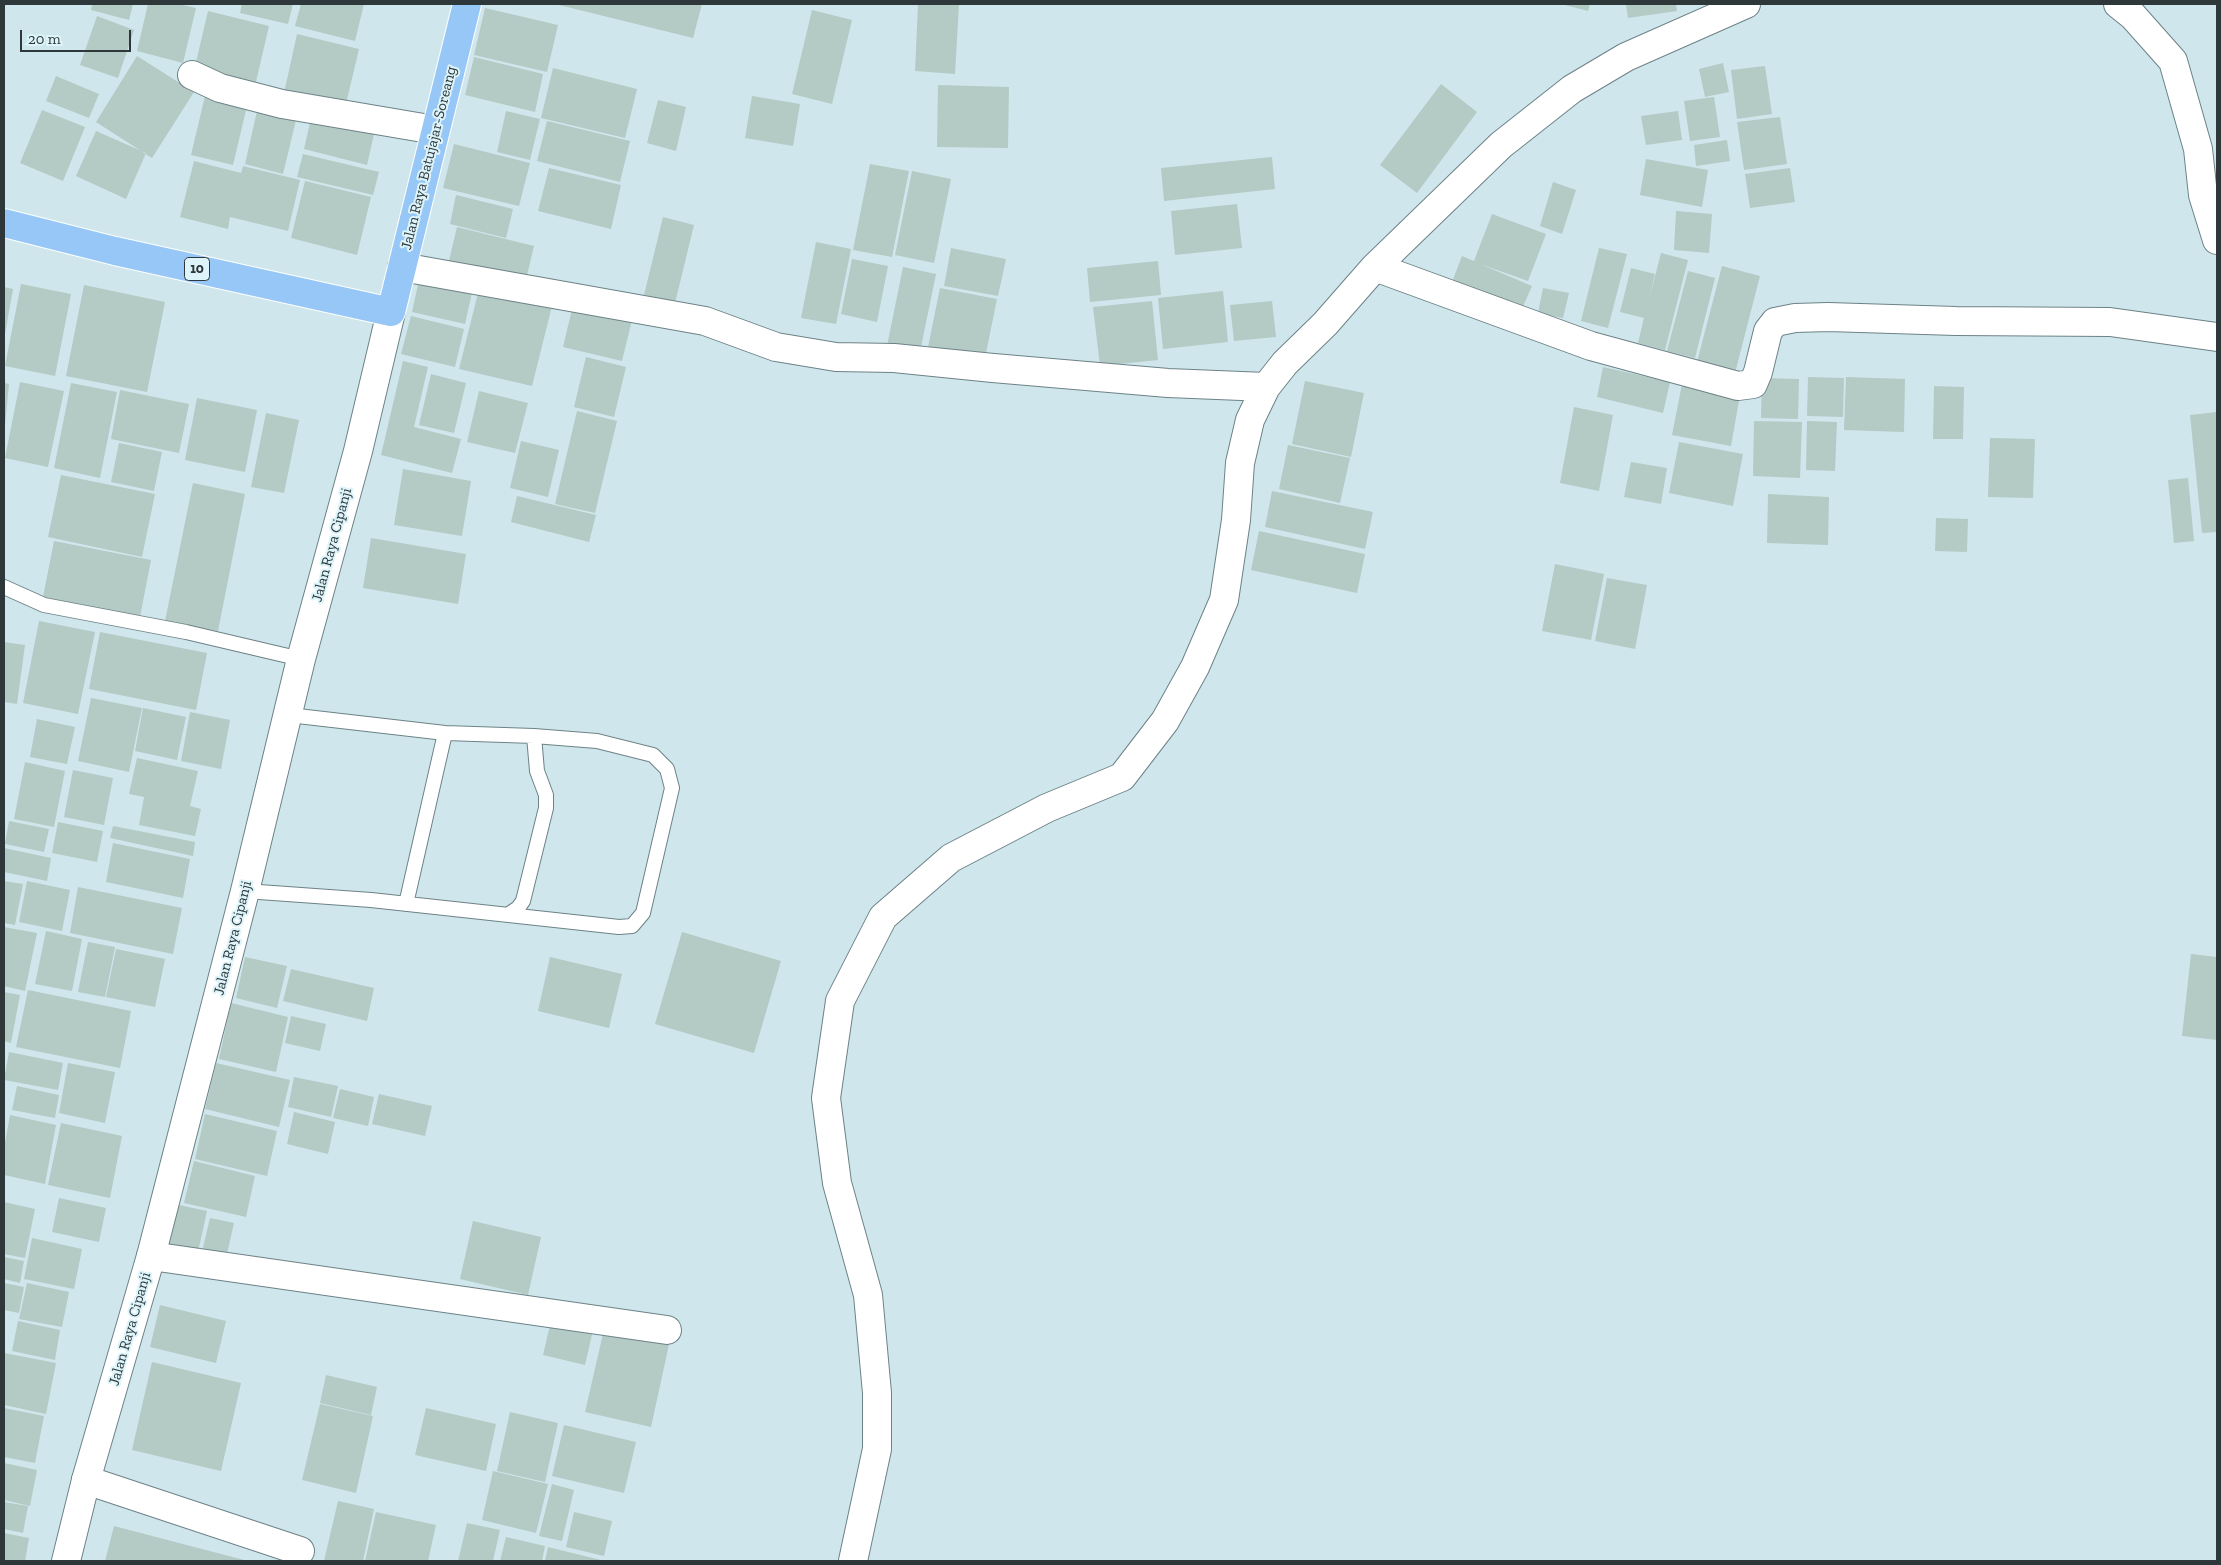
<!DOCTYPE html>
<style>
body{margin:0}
#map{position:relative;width:2221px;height:1565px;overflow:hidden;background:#cfe7ec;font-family:"Zilla Slab",serif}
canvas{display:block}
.frame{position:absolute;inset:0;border:5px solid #2e3739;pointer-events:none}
.scale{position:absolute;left:20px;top:30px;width:111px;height:22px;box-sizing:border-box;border:2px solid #2e3739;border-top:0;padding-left:6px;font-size:15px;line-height:18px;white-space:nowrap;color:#2e3739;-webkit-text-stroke:4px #dcf4fa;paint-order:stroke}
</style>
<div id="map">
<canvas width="2221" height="1565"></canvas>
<div class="frame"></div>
<div class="scale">20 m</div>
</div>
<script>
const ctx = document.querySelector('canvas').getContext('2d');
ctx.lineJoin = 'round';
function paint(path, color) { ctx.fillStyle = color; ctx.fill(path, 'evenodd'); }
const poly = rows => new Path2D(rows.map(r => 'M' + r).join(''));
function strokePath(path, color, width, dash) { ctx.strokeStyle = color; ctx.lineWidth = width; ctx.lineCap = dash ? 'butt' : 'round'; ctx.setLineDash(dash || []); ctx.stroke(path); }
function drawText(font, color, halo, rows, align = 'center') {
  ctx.font = font + ' "Zilla Slab",serif'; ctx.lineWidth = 4; ctx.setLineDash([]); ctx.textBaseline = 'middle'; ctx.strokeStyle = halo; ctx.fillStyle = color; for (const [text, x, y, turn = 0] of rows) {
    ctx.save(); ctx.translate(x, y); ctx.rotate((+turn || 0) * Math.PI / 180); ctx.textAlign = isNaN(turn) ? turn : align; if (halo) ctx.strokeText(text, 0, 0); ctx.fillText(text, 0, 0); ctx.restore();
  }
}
paint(poly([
 [92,4,133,4,129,20,91,10],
 [148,4,178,4,196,8,183,63,137,51],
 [242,4,293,4,288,24,240,13],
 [301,4,364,4,355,41,295,26],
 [555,4,702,4,693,38],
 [918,4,959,4,955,74,915,71],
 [1561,4,1590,4,1588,11],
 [1626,4,1676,4,1677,11,1628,18],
 [485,8,558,25,547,72,474,55],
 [812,10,852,20,832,104,792,94],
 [208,11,269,26,255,86,194,71],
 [97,16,134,30,118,78,80,65],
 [297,34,359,49,345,108,284,93],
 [137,56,194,92,152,158,96,122],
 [474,57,543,74,535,112,465,95],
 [1723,63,1729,92,1705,97,1699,69],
 [1765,66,1772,114,1737,119,1731,70],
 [553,68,637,89,625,138,541,118],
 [56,76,99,94,89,118,46,101],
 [1441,84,1477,112,1417,193,1380,165],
 [938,85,1009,87,1008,148,937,147],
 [205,96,247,106,233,165,191,155],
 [752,96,800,104,793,146,745,138],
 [1714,97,1720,137,1690,141,1684,101],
 [658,100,686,107,676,151,647,143],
 [42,110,85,127,63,181,20,163],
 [257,111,296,120,283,174,245,164],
 [506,111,540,119,530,160,497,152],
 [1678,111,1682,140,1646,145,1641,116],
 [1780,117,1787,164,1744,170,1737,122],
 [311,118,374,134,367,165,304,149],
 [547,121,630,141,620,182,537,161],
 [96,131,146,153,126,199,76,176],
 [1727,140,1730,161,1696,166,1694,145],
 [454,144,530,163,519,206,443,188],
 [303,154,379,172,373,195,297,177],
 [1272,157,1275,189,1164,201,1161,168],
 [1646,159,1708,170,1702,207,1640,195],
 [194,161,241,173,243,166,300,180,288,231,230,217,228,229,180,217],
 [870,164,909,171,892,257,853,250],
 [549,168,621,185,611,229,538,211],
 [1790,168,1795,202,1750,208,1745,174],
 [912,171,951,179,934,263,895,255],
 [305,181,371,197,357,255,291,238],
 [1553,182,1576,190,1562,234,1540,226],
 [456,195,513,209,506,238,450,224],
 [1237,204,1242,248,1175,255,1171,211],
 [1676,211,1712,214,1709,253,1674,250],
 [1492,214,1546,234,1528,281,1480,264,1532,286,1521,311,1452,282,1462,256,1474,261],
 [663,217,694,225,675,303,644,295],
 [457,227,534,246,524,288,447,269],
 [816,242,851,249,836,324,801,318],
 [951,248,1006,259,998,296,944,286],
 [1599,248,1627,254,1608,328,1581,321],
 [1661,253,1688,260,1665,350,1638,343,1644,318,1620,312,1631,268,1655,274,1649,300],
 [852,259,888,266,877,322,841,314],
 [1158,261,1161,295,1090,302,1087,268],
 [1722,266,1760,276,1735,373,1697,362],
 [903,267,936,274,920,352,887,346],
 [421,271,474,284,465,324,412,312],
 [1688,271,1715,278,1695,358,1667,351],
 [21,284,71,294,55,376,5,366],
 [84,285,165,302,147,392,66,376],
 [480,285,553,302,532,386,459,369],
 [4,287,13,289,5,334,4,334],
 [940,288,997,299,985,358,928,347],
 [1543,288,1569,293,1563,318,1538,313],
 [1223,291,1228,342,1163,349,1158,298],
 [1152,301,1158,360,1100,366,1093,307],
 [1272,301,1276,337,1234,341,1230,305],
 [573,305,632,320,622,361,563,347],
 [411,316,464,329,455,367,401,354],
 [586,357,626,367,614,417,574,407],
 [403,361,428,367,414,427,461,439,452,473,381,455],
 [1603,367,1670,382,1663,413,1597,397],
 [431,374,466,383,454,433,419,425],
 [1808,377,1844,378,1843,417,1807,416],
 [1846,377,1905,379,1904,432,1844,430],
 [1762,378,1799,379,1798,419,1761,418],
 [1305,381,1364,393,1351,457,1292,444],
 [20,382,64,391,48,467,5,458],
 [4,383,9,384,5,425,4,425],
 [71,383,117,392,100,478,54,468],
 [1682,384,1740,395,1731,446,1672,435],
 [1934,386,1964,387,1963,439,1933,439],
 [120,390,189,404,179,453,111,439],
 [479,391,528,403,515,453,467,442],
 [197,398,257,410,245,472,185,460],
 [1574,407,1613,415,1599,491,1560,483],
 [577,411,617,421,595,513,555,504],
 [2217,412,2217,532,2202,533,2190,415],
 [266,413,299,420,284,493,251,487],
 [1754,421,1802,422,1800,478,1753,476],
 [1807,421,1837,422,1835,471,1806,470],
 [1990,438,2035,439,2033,498,1988,497],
 [521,441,559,450,548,497,510,488],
 [1679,442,1743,454,1733,506,1669,493],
 [119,443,162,452,154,491,111,482],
 [1288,445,1350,458,1340,503,1279,489],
 [1631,462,1667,468,1661,504,1624,497],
 [403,469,471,481,462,536,394,525],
 [61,475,155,494,142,557,48,537],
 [2188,478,2194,541,2174,543,2168,480],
 [193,483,245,494,218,631,165,621],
 [1272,491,1373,512,1365,549,1265,527],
 [1768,494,1829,497,1828,545,1767,543],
 [517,496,596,515,589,542,511,522],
 [1936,518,1968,519,1967,552,1935,551],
 [1259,531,1365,554,1357,593,1251,570],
 [371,538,466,554,458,604,363,588],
 [54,541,151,560,139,622,42,602],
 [1555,564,1604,574,1591,640,1542,631],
 [1607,578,1647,585,1635,649,1595,641],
 [39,621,95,632,78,714,23,703],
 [100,632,207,653,196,710,89,689],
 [4,642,25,645,17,704,4,702],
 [91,698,142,708,129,772,78,761],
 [143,708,186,717,177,760,135,751],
 [190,712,230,720,221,769,181,761],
 [37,719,75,727,67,764,30,757],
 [137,758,198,771,190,806,201,809,195,836,139,825,144,797,129,794],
 [25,762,65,771,54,827,14,819],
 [73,770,113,778,104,825,64,817],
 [9,821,49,829,44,852,5,844],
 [58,822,103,831,97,862,52,853],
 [113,826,195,842,193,856,110,838],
 [113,843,190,859,183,898,106,882],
 [4,848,51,858,47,881,4,872],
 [4,881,23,884,15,925,4,923],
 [27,881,70,890,62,931,19,922],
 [78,887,182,908,173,954,70,933],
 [4,927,37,933,25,991,4,986],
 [46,931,82,939,72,991,35,984],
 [682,932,781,961,754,1053,655,1024],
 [88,942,115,947,105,997,78,992],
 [116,949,165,959,155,1007,106,997],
 [2191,954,2217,957,2217,1040,2182,1036],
 [245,957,287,966,277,1008,236,998],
 [550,957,622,974,609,1028,538,1011],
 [291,969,374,988,367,1021,283,1001],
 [28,990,131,1011,120,1068,16,1047],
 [4,992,20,995,11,1043,4,1041],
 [231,1003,288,1017,276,1072,219,1059],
 [291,1016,326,1024,320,1051,285,1043],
 [9,1052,63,1063,58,1090,4,1080],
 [68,1063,115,1072,105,1123,59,1113],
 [216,1063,290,1080,279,1127,205,1109],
 [294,1077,338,1086,331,1117,288,1107],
 [17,1086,59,1095,55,1118,12,1110],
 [340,1089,374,1097,368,1126,333,1118],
 [379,1094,432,1106,425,1136,372,1124],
 [294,1112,335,1122,328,1154,287,1144],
 [205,1114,277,1131,267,1176,195,1159],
 [10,1115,56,1125,45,1184,4,1175,4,1148],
 [61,1123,122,1136,110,1198,48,1185],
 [194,1161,255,1176,246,1217,184,1203],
 [59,1198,106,1208,99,1242,52,1232],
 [4,1202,35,1209,25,1258,4,1254],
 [179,1205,207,1211,198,1252,169,1245],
 [210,1218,234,1223,226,1258,202,1252],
 [473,1221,541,1237,528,1295,460,1279],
 [32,1238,82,1249,74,1289,24,1279],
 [4,1257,24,1261,20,1283,4,1279],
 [4,1283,24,1287,19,1313,4,1310],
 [27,1283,69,1292,62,1327,19,1319],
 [160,1305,226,1321,216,1363,150,1347],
 [552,1317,594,1326,585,1365,543,1355],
 [18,1321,60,1330,55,1360,12,1351],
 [605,1325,670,1340,651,1427,585,1412],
 [4,1353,56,1363,46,1414,4,1405],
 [152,1362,241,1383,221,1471,132,1450],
 [326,1375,377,1387,371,1415,320,1403],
 [320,1404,373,1416,356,1493,302,1480],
 [4,1408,44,1416,35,1463,4,1457],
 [426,1408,496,1424,486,1471,415,1455],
 [510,1412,558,1423,545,1482,497,1471],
 [564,1425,636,1442,624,1493,552,1476],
 [4,1463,37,1470,30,1506,4,1500],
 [493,1471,548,1484,536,1533,482,1520],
 [552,1484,574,1490,562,1541,539,1536],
 [338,1501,374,1509,363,1561,324,1561],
 [4,1502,28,1506,23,1533,4,1529],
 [376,1512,436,1525,428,1561,365,1561],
 [574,1512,612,1521,604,1556,566,1547],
 [467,1523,500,1530,493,1561,458,1561],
 [114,1526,248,1561,105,1561],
 [4,1533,29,1538,25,1561,4,1561],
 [506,1537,545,1546,542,1561,500,1561],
 [548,1547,605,1561,545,1561]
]), '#b3cac5');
const service = poly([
 [4,587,44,605,186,632,301,659],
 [245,891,371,900,619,927,632,926,643,913,672,788,667,769,653,755,597,741,534,736,445,733,289,715],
 [406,904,445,733],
 [509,914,518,908,523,901,546,808,546,795,537,771,534,736]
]);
const minor = poly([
 [2118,4,2133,16,2173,61,2198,149,2203,195,2217,240],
 [192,75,220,88,282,104,435,130],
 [402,267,705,321,776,347,836,357,894,358,993,368,1168,383,1266,387],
 [1375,267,1591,346,1738,386,1753,384,1758,372,1768,331,1775,322,1795,318,1828,317,1956,321,2110,322,2217,337],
 [151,1256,667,1330],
 [86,1480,300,1551],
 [853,1561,877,1449,877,1393,868,1295,837,1183,826,1098,840,1001,883,917,951,858,1047,808,1122,777,1165,721,1195,667,1224,600,1236,520,1240,463,1250,420,1266,387,1285,363,1325,324,1375,267,1501,145,1572,89,1626,57,1746,4]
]);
const secondary = poly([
 [66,1561,86,1480,151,1256,245,891,301,659,358,451,391,312]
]);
const trunk = poly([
 [4,223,115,251,391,312,467,4]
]);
strokePath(service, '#6d8287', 16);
strokePath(minor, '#6d8287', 30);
strokePath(secondary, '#6d8287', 30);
strokePath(trunk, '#fff', 30);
strokePath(service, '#fff', 14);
strokePath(minor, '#fff', 28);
strokePath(secondary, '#fff', 28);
strokePath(trunk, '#97c7f6', 28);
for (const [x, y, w] of [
 [197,269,25]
]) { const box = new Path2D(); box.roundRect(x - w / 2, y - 11.5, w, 23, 4); ctx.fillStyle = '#dcf4fa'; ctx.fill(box); strokePath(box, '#2e3739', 1); }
drawText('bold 14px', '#2e3739', null, [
 ["10",197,269]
]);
drawText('15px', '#2e3739', '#dcf4fa', [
 ["Jalan Raya Batujajar-Soreang",429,158,-76],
 ["Jalan Raya Cipanji",332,545,-75],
 ["Jalan Raya Cipanji",233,938,-76],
 ["Jalan Raya Cipanji",130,1329,-74]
]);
</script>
